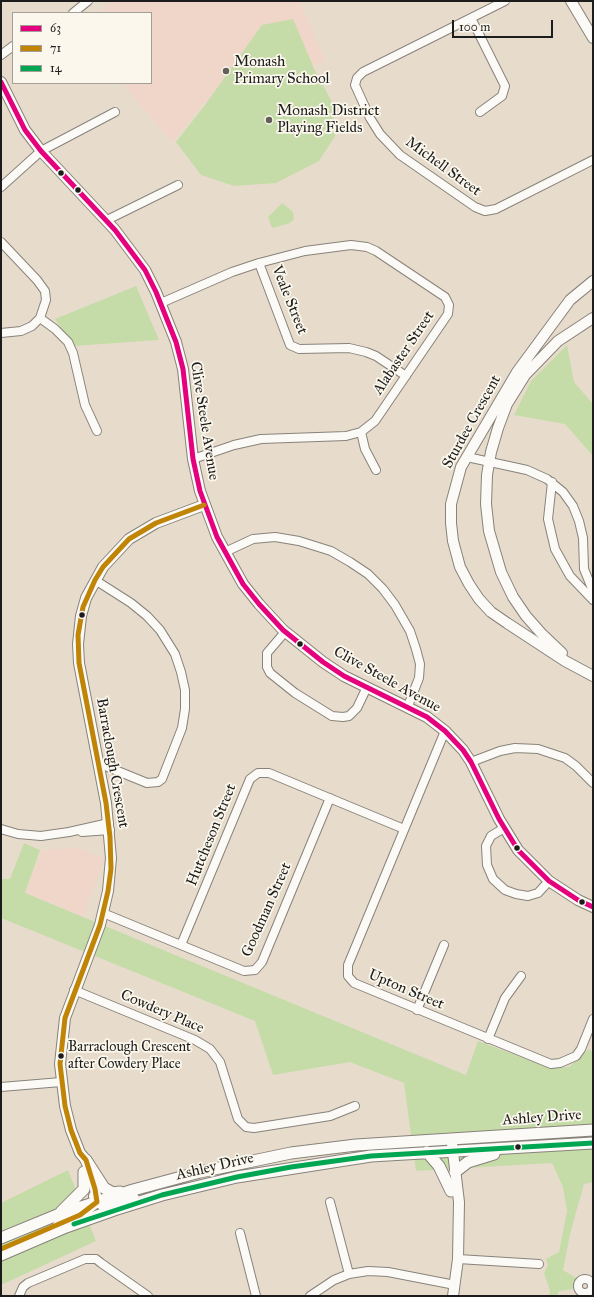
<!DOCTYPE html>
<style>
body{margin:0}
#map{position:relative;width:594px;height:1297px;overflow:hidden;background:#e7dccc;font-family:"IM FELL Great Primer",serif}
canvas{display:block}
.frame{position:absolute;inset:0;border:2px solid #1c1c1c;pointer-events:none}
.legend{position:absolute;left:12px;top:12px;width:140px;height:72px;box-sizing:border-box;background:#fbf7ec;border:1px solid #a29f99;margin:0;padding:5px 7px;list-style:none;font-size:12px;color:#1c1c1c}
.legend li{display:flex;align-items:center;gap:8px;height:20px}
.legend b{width:20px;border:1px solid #a29f99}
.scale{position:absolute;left:452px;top:20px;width:101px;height:18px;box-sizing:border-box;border:2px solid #1c1c1c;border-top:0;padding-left:5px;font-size:12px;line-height:14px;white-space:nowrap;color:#1c1c1c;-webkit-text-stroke:3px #fbf7ec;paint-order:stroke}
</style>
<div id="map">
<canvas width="594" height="1297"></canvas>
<div class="frame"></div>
<ul class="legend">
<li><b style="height:5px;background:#e5007d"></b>63</li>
<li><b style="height:5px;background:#c08407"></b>71</li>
<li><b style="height:5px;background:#00a651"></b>14</li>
</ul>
<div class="scale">100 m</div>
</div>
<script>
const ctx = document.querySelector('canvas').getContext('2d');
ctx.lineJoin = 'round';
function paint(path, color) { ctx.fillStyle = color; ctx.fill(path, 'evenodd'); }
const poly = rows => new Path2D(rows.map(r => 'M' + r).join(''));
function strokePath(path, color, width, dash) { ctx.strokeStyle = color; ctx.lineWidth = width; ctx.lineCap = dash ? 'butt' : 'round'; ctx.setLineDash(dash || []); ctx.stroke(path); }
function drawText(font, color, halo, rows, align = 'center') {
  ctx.font = font + ' "IM FELL Great Primer",serif'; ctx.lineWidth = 3.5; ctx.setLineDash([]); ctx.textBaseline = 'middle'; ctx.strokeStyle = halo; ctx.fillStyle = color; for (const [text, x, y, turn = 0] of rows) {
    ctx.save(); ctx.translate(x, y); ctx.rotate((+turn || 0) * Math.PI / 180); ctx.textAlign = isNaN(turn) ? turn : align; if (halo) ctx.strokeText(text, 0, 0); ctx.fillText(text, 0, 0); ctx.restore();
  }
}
paint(poly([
 [109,1,299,1,326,61,204,103,172,143,126,88,124,83,151,83,151,13,99,13],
 [76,847,105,858,83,916,25,893,42,850]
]), '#efd6c8');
paint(poly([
 [293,19,315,71,332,102,335,136,319,161,276,183,234,186,201,175,176,142,205,105,262,25],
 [282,203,293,212,294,219,290,223,272,228,268,217],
 [136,286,159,340,74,346,55,319],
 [567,345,574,382,593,404,593,456,565,424,514,415,531,381],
 [24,843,40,850,25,893,466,1075,478,1041,550,1068,569,1067,589,1049,593,1053,593,1182,584,1184,570,1234,563,1270,576,1278,574,1289,559,1291,557,1296,549,1296,550,1291,544,1273,548,1265,546,1259,559,1252,567,1211,563,1187,552,1163,416,1171,404,1083,350,1062,273,1075,255,1021,1,918,1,879,10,879],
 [68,1170,96,1241,1,1285,1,1203]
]), '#c5dca8');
const minor = poly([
 [505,1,363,72,357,78,355,85,370,118,380,134,400,155,475,207,485,211,496,209,593,160],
 [73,13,88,1],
 [471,18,505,86,502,96,480,112],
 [1,55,13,46],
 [1,187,41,151,115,112],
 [107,220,178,185],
 [1,242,37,280,45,291,46,300,40,318,32,326,21,331,1,333],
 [259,263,290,345,299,349,349,348,366,352,376,356,406,376],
 [161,303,232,272,259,263,305,251,351,245,367,247,376,251,445,297,449,305,448,314,375,421,361,432,346,436,261,439,234,445,193,459],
 [40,318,55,329,68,342,73,353,85,405,97,431],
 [361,432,365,449,376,470],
 [467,457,527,470,547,479,563,492,573,506,579,521,583,538,584,569,593,591],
 [552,482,548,519,555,549,570,576,593,600],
 [225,552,253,539,275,537,299,541,331,551,350,562,368,574,383,589,395,605,410,631,416,649,420,664,419,678,408,706],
 [95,580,131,603,147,616,160,630,175,654,181,672,185,690,185,709,182,728,162,779,158,782,147,783,98,763],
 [285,632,267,653,267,667,270,673,295,693,332,716,343,717,349,716,357,708,367,687],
 [445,731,348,965,348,976,354,983,551,1064,560,1063,576,1056,581,1049,593,1019],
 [471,762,500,751,515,748,538,749,565,758,576,766,593,783],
 [504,828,491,836,486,846,487,865,493,879,505,890,516,894,528,896,538,893,549,881],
 [1,829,18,834,41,836,69,832,109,823],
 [82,832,110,830],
 [103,913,244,971,255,970,262,962,330,798],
 [181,945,250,779,258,773,269,773,404,829],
 [74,990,195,1040,210,1049,220,1062,238,1119,246,1127,254,1128,330,1116,355,1106],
 [417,1010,444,945],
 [488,1039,505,998,521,976],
 [1,1087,61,1082],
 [330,1202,349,1274],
 [240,1233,256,1296],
 [458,1259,539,1264],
 '578 1286a7 7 0 1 1 14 0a7 7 0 1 1-14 0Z',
 [19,1296,23,1287,28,1283,85,1259,96,1259,101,1263,148,1296],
 [310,1296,334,1280,349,1274,368,1271,388,1272,455,1285]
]);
const tertiary = poly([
 [571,1,593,38],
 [1,82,25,130,41,151,115,230,145,270,156,292,176,342,183,369,193,459,200,491,217,537,243,584,259,604,283,630,323,662,344,676,427,717,445,731,463,750,471,762,499,819,518,850,549,881,578,900,593,907],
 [593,281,570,300,517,372,461,467,451,504,451,523,453,541,460,567,469,584,479,599,491,612,507,623,565,661,593,676],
 [562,653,541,633,526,616,513,597,501,572,489,531,486,504,487,475,491,452,498,428,507,404,525,375,558,341,593,318],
 [452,1144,459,1202,458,1259,453,1296],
 [94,1196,97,1202,104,1206,134,1198],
 [58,1225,80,1215,97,1202,95,1189,86,1160,80,1153,71,1130,65,1106,60,1064,65,1018,100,925,108,891,111,858,106,803,79,663,78,644,81,616,86,598,103,567,129,539,156,523,204,505]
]);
const secondary = poly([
 [427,1152,439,1166,451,1191],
 [86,1160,104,1188,113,1193,120,1192],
 [455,1172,468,1162,494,1154],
 [61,1212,84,1189,84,1172],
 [1,1238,57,1215,133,1190,200,1172,291,1153,356,1145,593,1130],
 [1,1255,66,1227,114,1210,162,1195,237,1177,371,1156,593,1143]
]);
strokePath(minor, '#88827a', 10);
strokePath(tertiary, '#88827a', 12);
strokePath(secondary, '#88827a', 13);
strokePath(minor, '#fbfaf7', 8);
strokePath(tertiary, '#fbfaf7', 10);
strokePath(secondary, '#fbfaf7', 11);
strokePath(poly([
 [1,82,25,130,41,151,115,230,145,270,156,292,176,342,183,369,193,459,200,491,217,537,243,584,259,604,283,630,323,662,344,676,427,717,445,731,463,750,471,762,499,819,518,850,549,881,578,900,593,907]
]), '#e5007d', 5);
strokePath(poly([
 [1,1249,80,1215,97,1202,95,1189,86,1160,80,1153,71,1130,65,1106,60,1064,65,1018,100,925,108,891,111,869,110,837,106,803,79,663,78,635,83,607,95,580,103,567,129,539,156,523,204,505]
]), '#c08407', 5);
strokePath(poly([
 [74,1224,162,1195,237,1177,291,1167,371,1156,593,1143]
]), '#00a651', 5);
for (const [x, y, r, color] of [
 [226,71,4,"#635f5a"],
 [269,120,4,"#635f5a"],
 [61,173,3.5,"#1c1c1c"],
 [78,190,3.5,"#1c1c1c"],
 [82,615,3.5,"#1c1c1c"],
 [300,644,3.5,"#1c1c1c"],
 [517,848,3.5,"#1c1c1c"],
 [582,902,3.5,"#1c1c1c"],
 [61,1056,3.5,"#1c1c1c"],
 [518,1147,3.5,"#1c1c1c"]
]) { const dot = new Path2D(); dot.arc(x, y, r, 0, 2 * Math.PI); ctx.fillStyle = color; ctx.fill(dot); strokePath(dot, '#fbf7ec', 1.5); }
drawText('14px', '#1c1c1c', '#fbf7ec', [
 ["Barraclough Crescent",68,1048],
 ["after Cowdery Place",68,1065]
], 'left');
drawText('15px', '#1c1c1c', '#fbf7ec', [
 ["Monash",234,62],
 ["Primary School",234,79],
 ["Monash District",277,111],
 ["Playing Fields",277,128]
], 'left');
drawText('15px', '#1c1c1c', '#fbf7ec', [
 ["Michell Street",443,167,36],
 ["Veale Street",289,300,68],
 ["Alabaster Street",404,353,-56],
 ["Clive Steele Avenue",204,421,81],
 ["Sturdee Crescent",472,422,-61],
 ["Clive Steele Avenue",387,680,29],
 ["Barraclough Crescent",112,763,80],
 ["Hutcheson Street",212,835,-68],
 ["Goodman Street",267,910,-66],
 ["Upton Street",406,990,23],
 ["Cowdery Place",162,1012,23],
 ["Ashley Drive",542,1118,-4],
 ["Ashley Drive",215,1167,-13]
]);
</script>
